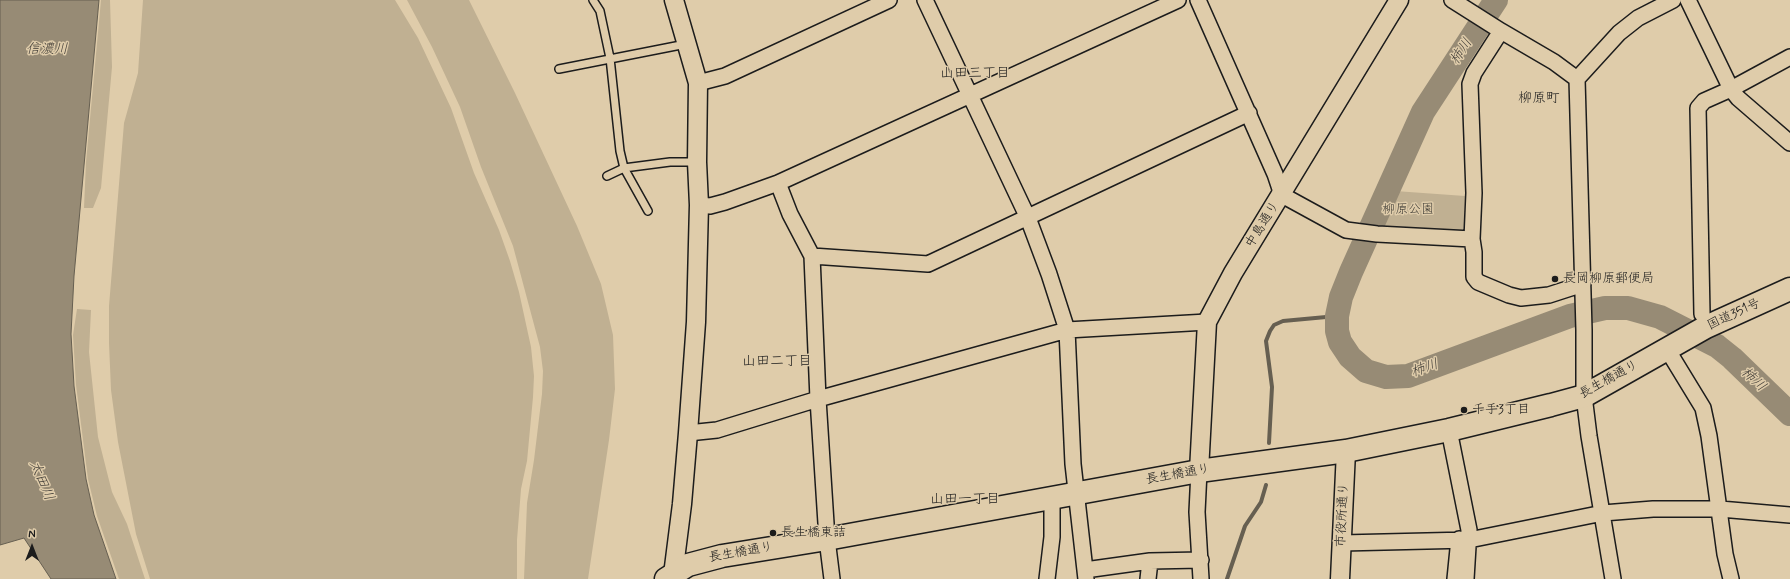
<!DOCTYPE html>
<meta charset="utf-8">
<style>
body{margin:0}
#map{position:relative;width:1790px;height:579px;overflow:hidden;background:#dfccaa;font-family:Mynerve,sans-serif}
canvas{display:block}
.north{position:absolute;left:12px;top:527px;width:40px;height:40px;-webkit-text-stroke:3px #dfccaa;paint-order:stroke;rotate:0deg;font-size:11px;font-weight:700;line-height:16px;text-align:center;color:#1c1c1c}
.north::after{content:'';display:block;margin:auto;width:14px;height:18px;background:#1c1c1c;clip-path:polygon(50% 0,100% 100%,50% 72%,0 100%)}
</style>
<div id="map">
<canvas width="1790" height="579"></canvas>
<div class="north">N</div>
</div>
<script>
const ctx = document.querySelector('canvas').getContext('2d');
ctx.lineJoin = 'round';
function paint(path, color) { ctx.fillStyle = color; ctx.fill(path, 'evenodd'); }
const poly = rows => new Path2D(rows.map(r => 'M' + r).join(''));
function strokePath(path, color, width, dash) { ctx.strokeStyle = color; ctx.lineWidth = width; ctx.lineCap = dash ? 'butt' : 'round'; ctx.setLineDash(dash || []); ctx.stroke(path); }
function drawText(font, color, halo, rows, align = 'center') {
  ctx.font = font + ' Mynerve,"Klee One",sans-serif'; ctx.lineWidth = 3; ctx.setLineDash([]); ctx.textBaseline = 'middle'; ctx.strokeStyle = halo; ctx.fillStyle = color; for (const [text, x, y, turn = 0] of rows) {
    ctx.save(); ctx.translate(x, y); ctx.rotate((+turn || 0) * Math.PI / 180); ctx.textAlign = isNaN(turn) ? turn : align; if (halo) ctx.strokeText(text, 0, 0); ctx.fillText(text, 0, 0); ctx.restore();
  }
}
paint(poly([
 [101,0,110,0,112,67,101,188,93,208,84,208,86,162],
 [143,0,395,0,418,38,451,108,474,173,499,230,510,261,519,292,531,347,534,376,533,397,527,461,521,489,517,540,517,579,150,579,136,534,118,442,111,390,109,343,109,306,124,123,138,73],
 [407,0,469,0,515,93,577,226,601,284,613,335,615,389,609,440,588,579,524,579,527,503,534,460,542,394,543,371,540,347,513,246,481,167,460,107,432,47],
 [1395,191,1465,196,1464,231,1379,228],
 [77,309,91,310,89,352,98,437,112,492,127,524,145,579,119,579,97,516,88,479,76,385,73,335]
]), '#c0b092');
const water = poly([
 [0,0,99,0,74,276,71,334,74,386,86,479,94,515,116,579,51,579,24,538,0,545,0,0]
]);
paint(water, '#978b75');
strokePath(water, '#665f51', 1);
strokePath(poly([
 [1269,443,1272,387,1266,341,1270,331,1274,325,1283,321,1337,316],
 [1227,579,1245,526,1261,502,1266,485]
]), '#665f51', 4);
strokePath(poly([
 [1496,0,1423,112,1351,272,1341,297,1337,316,1337,331,1340,342,1350,357,1366,371,1386,377,1408,376,1570,316,1605,308,1628,308,1660,317,1717,346,1732,358,1790,414]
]), '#978b75', 24);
const service = poly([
 [593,0,600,11,610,58,620,151,624,168,648,211],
 [559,69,686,44],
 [607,176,624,168,670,162,697,162]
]);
const minor = poly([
 [925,0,1028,218,1049,274,1067,330,1073,464,1086,579],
 [1198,0,1275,174,1282,195,1346,230,1377,234,1472,239],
 [1452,0,1501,31,1554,62,1577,79],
 [1688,0,1731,89,1738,98,1790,143],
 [1501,31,1474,73,1470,84,1474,193,1472,239,1474,252,1474,277,1478,282,1509,295,1521,298,1549,295,1583,284],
 [698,83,725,76,889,0],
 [778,183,790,214,812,256,818,399,827,539,832,579],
 [699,205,710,206,725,202,778,183,1178,0],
 [812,256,928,264,1249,113],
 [1702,314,1698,108,1704,101,1731,89,1790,57],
 [1667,349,1703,408,1709,436,1725,554,1731,579],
 [1449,430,1469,530,1466,579],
 [688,433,717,430,818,399,1067,330,1207,322],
 [1199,471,1197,512,1201,579],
 [1342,543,1469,540,1603,513,1653,509,1720,509,1790,515],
 [1085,570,1150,561,1201,560],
 [1047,579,1052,537,1052,498],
 [1148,579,1150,561],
 [1455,579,1459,539],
 [1613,579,1589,436,1584,396,1584,330,1577,79,1619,33,1638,18,1673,0]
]);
const tertiary = poly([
 [1199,471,1207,322,1233,273,1399,0],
 [673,575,682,504,688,433,696,322,699,205,697,162,698,83,674,0],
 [1340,579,1346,451]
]);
const trunk = poly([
 [666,579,688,565,722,556,827,539,1199,471,1346,451,1449,430,1551,405,1584,396,1706,327,1790,289]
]);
strokePath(service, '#1c1c1c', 10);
strokePath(minor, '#1c1c1c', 18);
strokePath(tertiary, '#1c1c1c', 21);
strokePath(trunk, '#1c1c1c', 25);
strokePath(service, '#dfccaa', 7);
strokePath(minor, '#dfccaa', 15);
strokePath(tertiary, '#dfccaa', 18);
strokePath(trunk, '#dfccaa', 22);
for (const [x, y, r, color] of [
 [1555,279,4,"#1c1c1c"],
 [1464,410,4,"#1c1c1c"],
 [773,533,4,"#1c1c1c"]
]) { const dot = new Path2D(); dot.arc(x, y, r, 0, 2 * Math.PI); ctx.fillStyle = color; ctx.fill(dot); strokePath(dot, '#dfccaa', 1.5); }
drawText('13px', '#3d3a34', '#dfccaa', [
 ["柳原公園",1408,210]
]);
drawText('13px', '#1c1c1c', '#dfccaa', [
 ["中島通り",1263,225,-58],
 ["国道351号",1734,315,-25],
 ["長生橋通り",1609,380,-29],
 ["長生橋通り",1178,475,-10],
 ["市役所通り",1343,515,-87],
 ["長生橋通り",741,553,-10]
]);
drawText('13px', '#1c1c1c', '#dfccaa', [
 ["長岡柳原郵便局",1563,279],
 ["千手3丁目",1472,410],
 ["長生橋東詰",781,533]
], 'left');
drawText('italic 14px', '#413d37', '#dfccaa', [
 ["信濃川",47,50],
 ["柿川",1462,52,-57],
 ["柿川",1425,369,-19],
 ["柿川",1753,380,43],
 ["太田川",41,481,67]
]);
drawText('14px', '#1c1c1c', '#dfccaa', [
 ["山田三丁目",975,74],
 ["柳原町",1539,99],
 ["山田二丁目",777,362],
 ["山田一丁目",965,500]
]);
</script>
